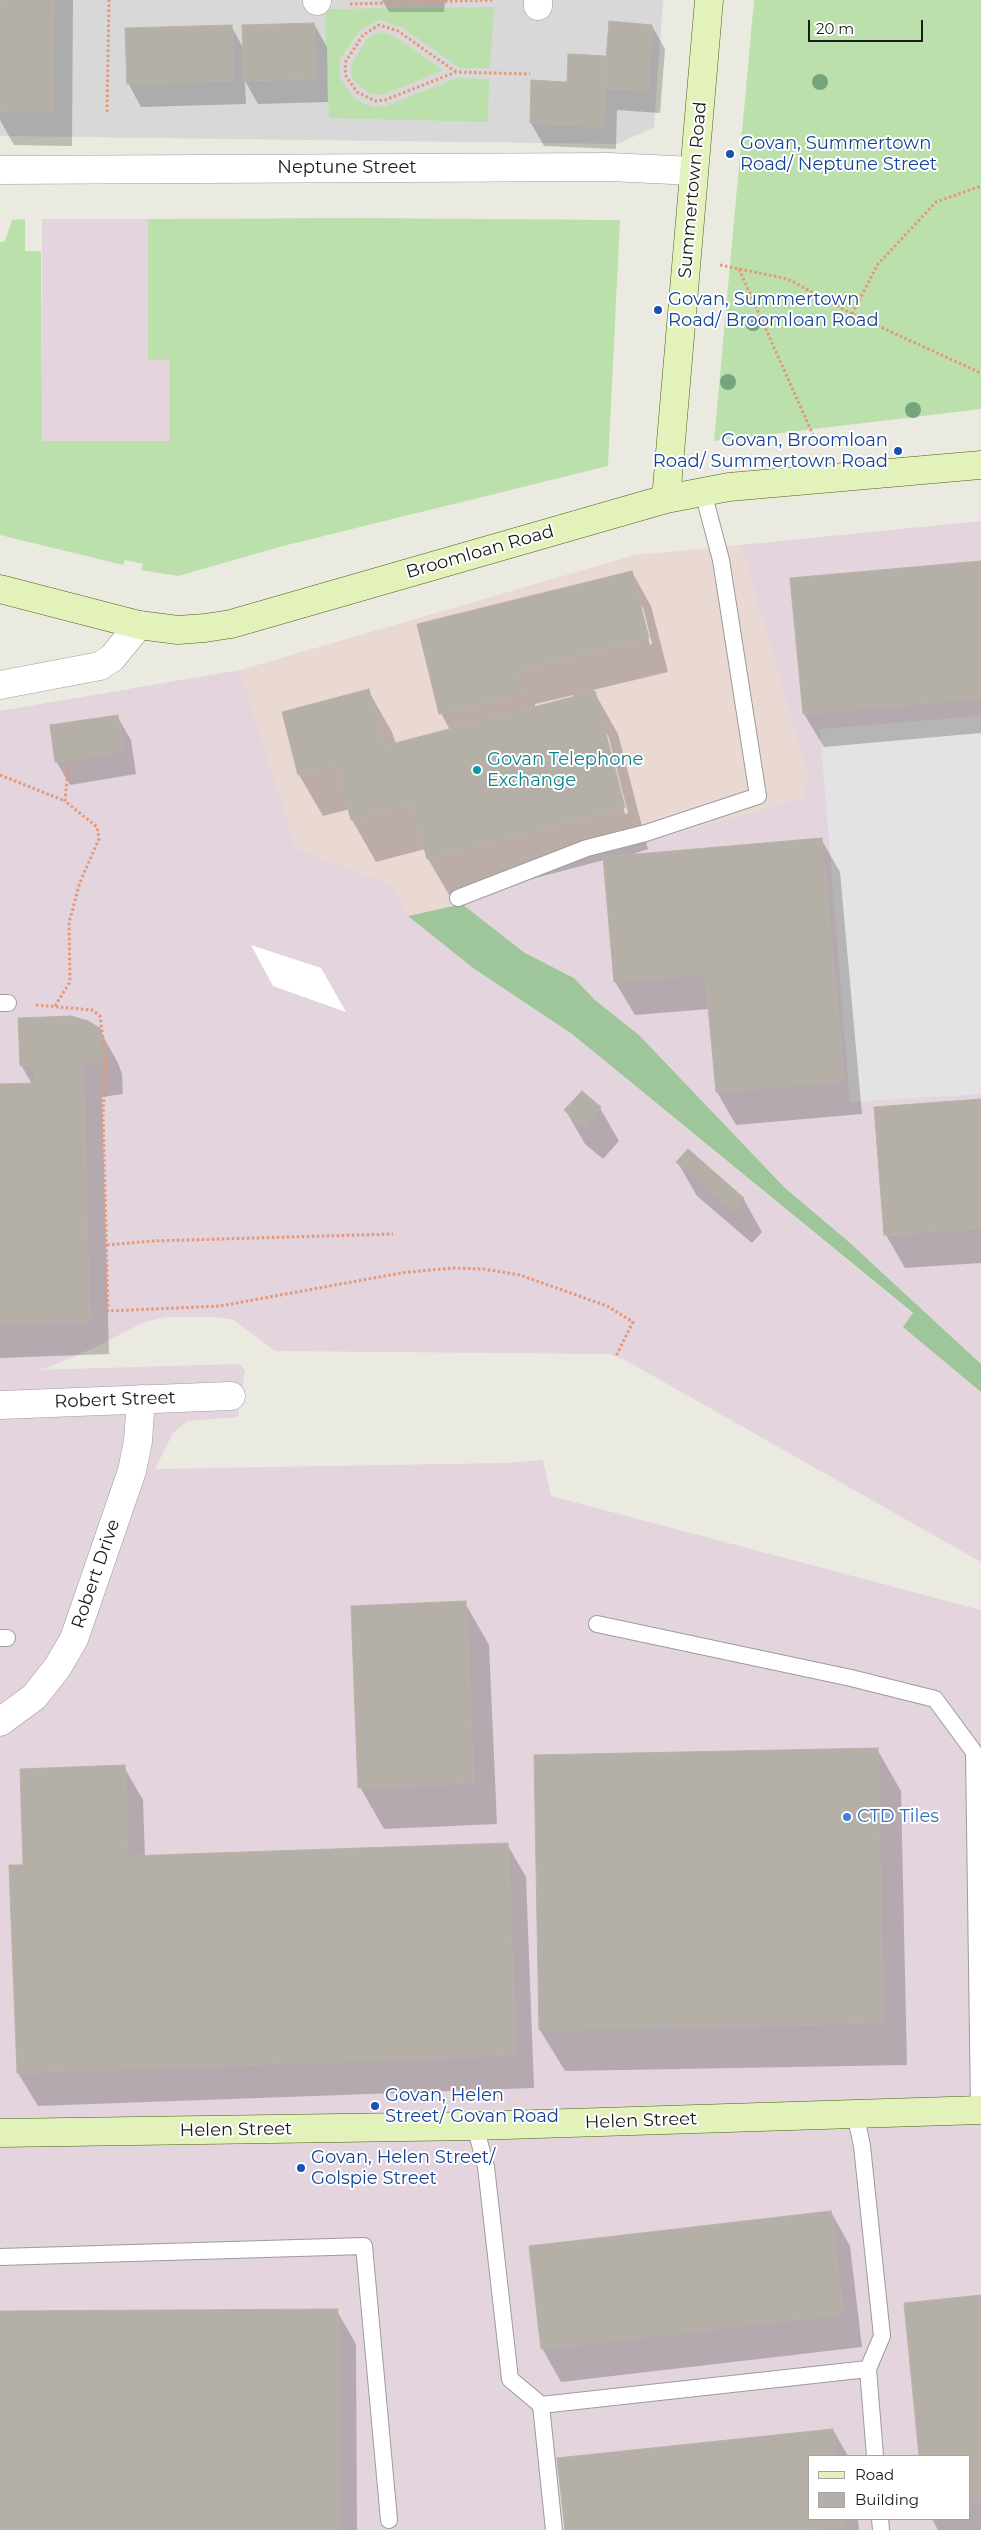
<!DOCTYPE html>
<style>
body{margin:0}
#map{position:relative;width:981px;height:2530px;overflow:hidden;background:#ebeae1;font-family:Montserrat,sans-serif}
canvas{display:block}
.legend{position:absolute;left:808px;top:2455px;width:162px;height:65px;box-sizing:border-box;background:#fff;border:1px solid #a4a4a4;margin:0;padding:6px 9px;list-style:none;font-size:15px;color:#1b1b1b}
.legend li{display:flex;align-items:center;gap:10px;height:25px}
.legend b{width:25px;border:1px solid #a4a4a4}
.scale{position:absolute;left:808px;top:20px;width:115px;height:22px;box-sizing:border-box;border:2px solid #1b1b1b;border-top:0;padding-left:6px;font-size:15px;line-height:18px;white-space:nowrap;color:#1b1b1b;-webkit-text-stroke:4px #fff;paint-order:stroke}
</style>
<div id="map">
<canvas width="981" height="2530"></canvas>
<ul class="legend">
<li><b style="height:6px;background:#e3f1ba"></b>Road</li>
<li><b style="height:14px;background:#b4afa7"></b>Building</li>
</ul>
<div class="scale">20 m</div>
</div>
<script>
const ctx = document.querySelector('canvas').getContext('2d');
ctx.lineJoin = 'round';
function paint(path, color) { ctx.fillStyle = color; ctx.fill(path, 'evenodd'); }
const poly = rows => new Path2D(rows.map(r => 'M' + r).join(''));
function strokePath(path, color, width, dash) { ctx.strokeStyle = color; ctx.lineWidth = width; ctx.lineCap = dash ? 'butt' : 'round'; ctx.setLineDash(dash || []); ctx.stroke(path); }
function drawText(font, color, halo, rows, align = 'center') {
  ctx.font = font + ' Montserrat,sans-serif'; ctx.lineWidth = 4; ctx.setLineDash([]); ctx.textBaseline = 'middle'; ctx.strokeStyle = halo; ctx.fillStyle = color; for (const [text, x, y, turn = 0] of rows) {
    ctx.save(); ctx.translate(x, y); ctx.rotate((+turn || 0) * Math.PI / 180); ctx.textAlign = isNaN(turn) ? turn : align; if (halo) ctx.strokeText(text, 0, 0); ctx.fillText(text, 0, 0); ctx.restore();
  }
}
paint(poly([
 [0,0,663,0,654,127,618,144,0,136]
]), '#d9d8d8');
paint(poly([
 [741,545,808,779,802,798,594,856,462,904,408,916,392,885,296,848,240,670,635,555]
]), '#ead8d2');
paint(poly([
 [42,219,148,219,148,360,170,360,170,441,42,441],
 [981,521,981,1364,849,1242,785,1188,639,1035,595,1000,574,978,525,953,462,904,594,856,802,798,808,779,741,545],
 [240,670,296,848,392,885,408,916,473,968,572,1034,913,1314,904,1327,981,1392,981,1562,625,1360,609,1354,275,1351,234,1320,216,1317,166,1317,144,1322,94,1348,47,1368,34,1370,239,1364,245,1371,238,1417,187,1421,173,1433,155,1469,504,1463,543,1460,551,1496,981,1610,981,2530,0,2530,0,711],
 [810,2456,970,2456,970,2519,810,2519]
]), '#e3d4dd');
paint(poly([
 [754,0,981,0,981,409,714,441],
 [494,7,490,68,460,68,401,27,379,20,359,31,340,59,339,69,340,78,353,97,363,103,375,107,386,106,457,78,489,79,488,122,329,118,325,9],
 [380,32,396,37,441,69,441,71,383,95,369,93,355,82,351,75,352,63,367,39],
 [358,218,620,220,608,466,283,546,178,576,141,570,143,564,125,560,123,565,0,535,0,242,5,241,12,220,25,219,25,251,41,251,42,441,170,441,170,360,148,360,148,219]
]), '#bce0ac');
paint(poly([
 [462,904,525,953,574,978,595,1000,639,1035,785,1188,849,1242,981,1364,981,1392,903,1327,913,1313,572,1034,473,968,408,916]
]), '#9fc69b');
paint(poly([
 [981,716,981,1094,850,1102,820,729]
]), '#e3e3e3');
paint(poly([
 [251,945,321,968,346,1012,273,986]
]), '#fff');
paint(poly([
 [0,0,73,0,72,146,14,145,0,120],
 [382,0,445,0,444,12,389,12],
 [314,24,327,47,328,102,258,104,245,81,246,104,141,107,128,83,231,26,244,49],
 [652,26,665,49,660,113,617,110,616,149,544,146,531,123,568,83,569,55,607,57],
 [981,562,981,733,824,747,804,714],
 [632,572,651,606,668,672,593,690,618,734,648,849,627,856,821,839,840,872,862,1114,736,1125,717,1092,709,1009,635,1015,615,982,604,860,452,900,428,859,425,849,376,862,352,820,350,809,323,816,299,775,368,690,392,732,396,744,450,730,441,713],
 [640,607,643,607,652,644,650,645],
 [574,695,574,697,535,707,535,704],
 [605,735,608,735,628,813,625,814],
 [117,716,131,740,136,774,70,785,56,761],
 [99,1029,118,1063,122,1074,123,1094,102,1097,109,1354,0,1358,0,1086,32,1084,21,1065],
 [981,1100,981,1263,905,1268,886,1235,876,1108],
 [600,1108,619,1141,603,1159,585,1144,566,1111],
 [678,1163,743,1198,762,1232,752,1243,697,1196],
 [465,1603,489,1645,497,1824,384,1829,360,1787],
 [877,1749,901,1791,907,2065,565,2071,540,2030],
 [124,1767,143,1800,145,1857,507,1844,526,1877,534,2088,38,2106,18,2073,25,1866],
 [831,2212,850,2246,862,2347,561,2382,542,2348],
 [981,2297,981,2530,938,2530,932,2519,970,2519,970,2456,920,2456,905,2304],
 [337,2311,356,2344,357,2530,0,2530,0,2312],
 [833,2430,848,2456,810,2456,810,2519,858,2519,859,2530,566,2530]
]), '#0003');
const building = poly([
 [0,0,54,0,53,112,0,112,0,0],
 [609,21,652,25,648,91,604,88,609,21],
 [314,23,316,79,244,81,242,25,314,23],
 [232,25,233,81,127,84,125,28,232,25],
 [568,54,606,56,603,127,530,123,531,80,567,82,568,54],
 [981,561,981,698,803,714,790,578,981,561],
 [632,571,649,638,516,671,522,694,439,714,417,624,632,571],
 [369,689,384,746,595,691,625,807,427,859,412,804,351,820,336,765,298,775,282,712,369,689],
 [118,715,124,751,55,762,50,725,118,715],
 [822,838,844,1081,716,1092,705,974,614,982,603,857,822,838],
 [71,1016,88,1021,100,1028,103,1040,105,1061,83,1063,90,1321,0,1324,0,1084,37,1083,34,1065,20,1066,18,1018,71,1016],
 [582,1091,601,1107,583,1127,564,1110,582,1091],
 [981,1099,981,1228,884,1235,874,1107,981,1099],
 [688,1149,744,1198,733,1211,676,1162,688,1149],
 [466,1601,474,1783,358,1788,351,1606,466,1601],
 [878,1748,883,2023,539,2030,534,1755,878,1748],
 [125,1765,128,1856,508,1843,516,2055,17,2073,9,1865,23,1865,20,1769,125,1765],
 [831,2211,843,2314,541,2349,529,2246,831,2211],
 [981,2295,981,2502,970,2504,970,2456,919,2456,904,2303,981,2295],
 [338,2309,339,2530,0,2530,0,2311,338,2309],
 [833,2429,836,2456,810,2456,810,2519,843,2519,844,2525,801,2530,565,2530,557,2458,833,2429]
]);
paint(building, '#b4afa7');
strokePath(building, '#bbb3a6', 1);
const lane = poly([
 [458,898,587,848,646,833,758,796,721,560,703,492],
 [0,1003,8,1003],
 [597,1624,851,1678,935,1699,974,1752,979,2110],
 [0,1638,7,1638],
 [475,2126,486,2167,510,2379,541,2405,868,2369,882,2336,862,2146,855,2113],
 [0,2257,364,2246,389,2520],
 [868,2369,875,2456],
 [541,2405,554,2530],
 [880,2519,881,2530]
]);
const street = poly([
 [317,0,317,1],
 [538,6,538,0],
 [0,170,609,167,694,171],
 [0,685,100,666,112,658,139,625],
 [0,1405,231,1396],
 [0,1722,34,1697,57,1668,74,1639,132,1471,138,1441,141,1399]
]);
const secondary = poly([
 [666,499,709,0],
 [0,589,139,625,178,630,205,628,231,624,666,499,729,487,981,465],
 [0,2133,475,2126,981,2110]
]);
strokePath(lane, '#9c9c9c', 18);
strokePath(street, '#9c9c9c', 29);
strokePath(secondary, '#4a6211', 29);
strokePath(poly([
 [350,4,493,0],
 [456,72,398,31,379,25,363,35,346,61,345,69,346,76,357,92,375,101,385,100,456,72,530,74],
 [107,112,109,0],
 [720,265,788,279,852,314,981,373],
 [739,269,818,446],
 [852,314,878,264,936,202,981,186],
 [0,775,65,801],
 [36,1005,92,1010,100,1016,106,1062,103,1112,108,1311,220,1306,401,1273,452,1268,483,1269,520,1275,607,1306,633,1322,616,1356],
 [55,1006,70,982,69,923,80,882,99,839,97,827,65,801,69,760],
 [107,1245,152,1241,393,1234]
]), '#e89775', 3, [2.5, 2.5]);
strokePath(lane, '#fff', 16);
strokePath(street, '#fff', 28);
strokePath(secondary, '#e3f1ba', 28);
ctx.fillStyle = '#76a47f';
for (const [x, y] of [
 [820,82],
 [753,323],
 [728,382],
 [913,410]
]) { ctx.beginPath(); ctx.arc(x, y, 8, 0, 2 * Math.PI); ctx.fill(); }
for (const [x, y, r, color] of [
 [730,154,5,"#1a4fb4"],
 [658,310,5,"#1a4fb4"],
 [898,451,5,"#1a4fb4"],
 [477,770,5,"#0f9aa8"],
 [847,1817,5,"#3f7fe0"],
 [375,2106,5,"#1a4fb4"],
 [301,2168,5,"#1a4fb4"]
]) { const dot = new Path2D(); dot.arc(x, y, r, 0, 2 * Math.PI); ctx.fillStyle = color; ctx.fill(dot); strokePath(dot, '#fff', 2); }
drawText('18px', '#164399', '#fff', [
 ["Govan, Summertown",740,144],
 ["Road/ Neptune Street",740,165],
 ["Govan, Summertown",668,300],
 ["Road/ Broomloan Road",668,321],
 ["Govan, Broomloan",888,441,"right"],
 ["Road/ Summertown Road",888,462,"right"],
 ["Govan, Helen",385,2096],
 ["Street/ Govan Road",385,2117],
 ["Govan, Helen Street/",311,2158],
 ["Golspie Street",311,2179]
], 'left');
drawText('18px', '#1b1b1b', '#fff', [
 ["Neptune Street",347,168],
 ["Summertown Road",693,190,-85],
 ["Broomloan Road",480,552,-16],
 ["Robert Street",115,1400,-2],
 ["Robert Drive",96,1574,-71],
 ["Helen Street",641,2121,-2],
 ["Helen Street",236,2130,-1]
]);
drawText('18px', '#0d838f', '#fff', [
 ["Govan Telephone",487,760],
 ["Exchange",487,781]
], 'left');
drawText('18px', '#366cbe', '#fff', [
 ["CTD Tiles",857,1817]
], 'left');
</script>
